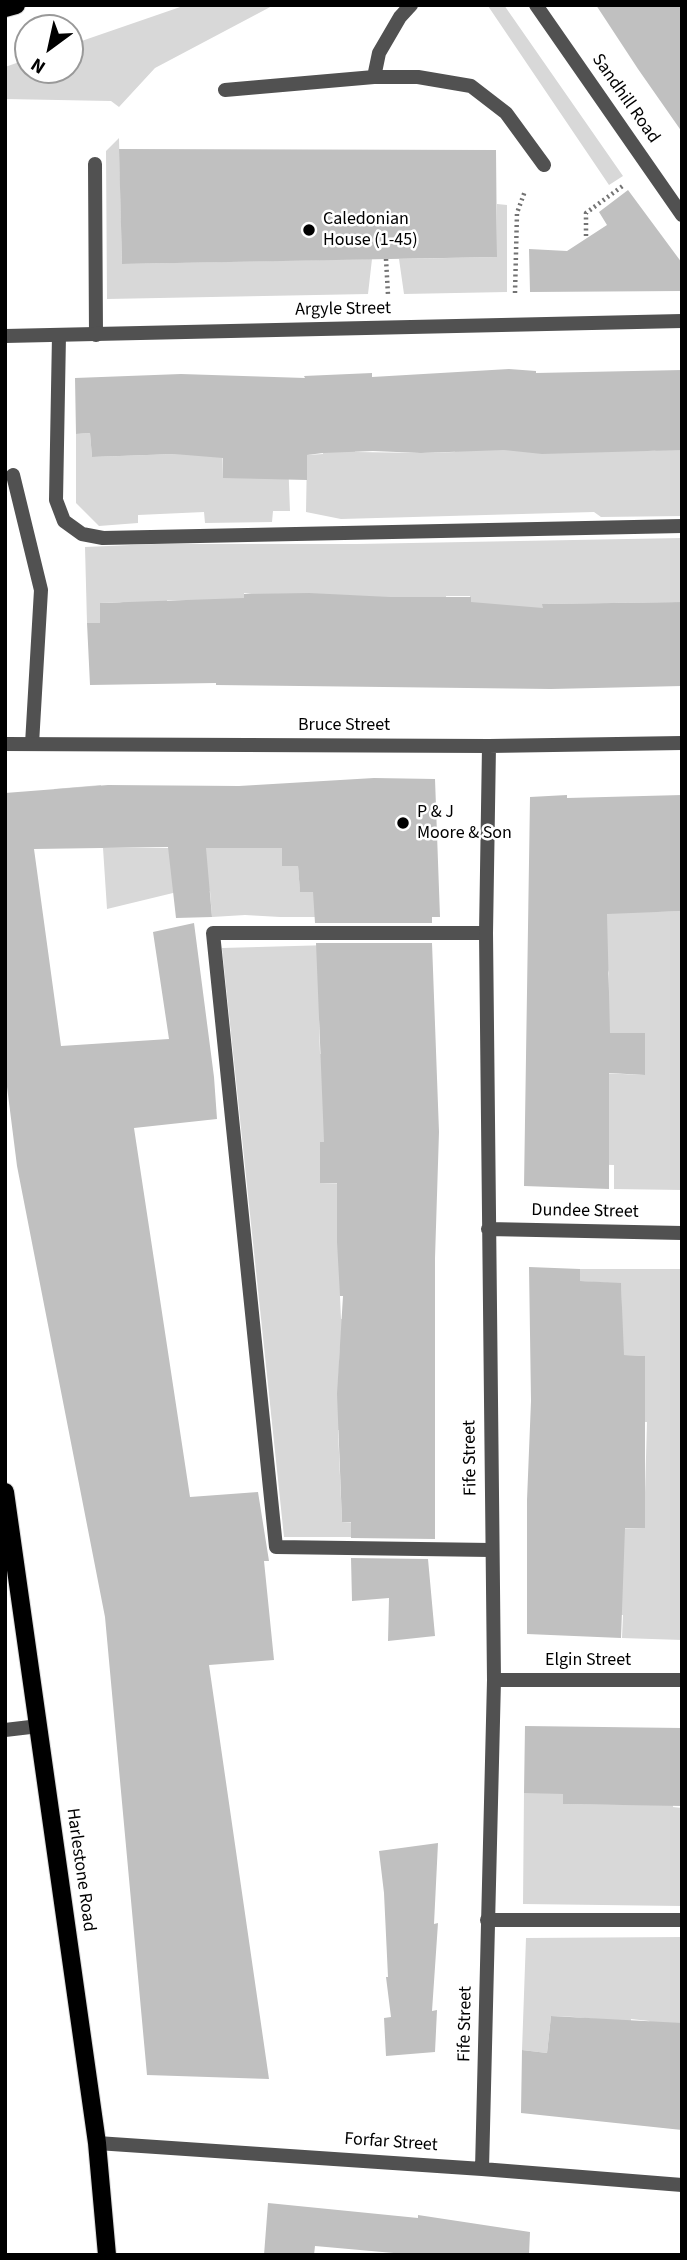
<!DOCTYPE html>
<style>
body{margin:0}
#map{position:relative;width:687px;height:2260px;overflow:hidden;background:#fff;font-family:"Source Sans 3",sans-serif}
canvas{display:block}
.frame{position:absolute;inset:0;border:7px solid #000;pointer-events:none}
.north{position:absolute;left:14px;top:14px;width:70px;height:70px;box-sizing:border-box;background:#fff;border:2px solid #999;border-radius:50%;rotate:213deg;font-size:19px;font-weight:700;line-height:28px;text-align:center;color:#000}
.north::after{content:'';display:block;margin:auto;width:24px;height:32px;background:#000;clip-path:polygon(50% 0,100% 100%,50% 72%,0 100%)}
</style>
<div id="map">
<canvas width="687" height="2260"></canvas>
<div class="frame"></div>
<div class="north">N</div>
</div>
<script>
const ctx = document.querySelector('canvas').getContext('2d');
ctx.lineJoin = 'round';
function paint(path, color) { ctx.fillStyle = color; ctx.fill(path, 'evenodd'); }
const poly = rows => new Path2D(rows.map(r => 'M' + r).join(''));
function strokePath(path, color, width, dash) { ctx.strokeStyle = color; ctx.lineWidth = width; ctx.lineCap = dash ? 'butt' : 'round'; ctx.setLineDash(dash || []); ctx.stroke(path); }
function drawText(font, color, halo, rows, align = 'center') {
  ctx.font = font + ' "Source Sans 3",sans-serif'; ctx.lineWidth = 5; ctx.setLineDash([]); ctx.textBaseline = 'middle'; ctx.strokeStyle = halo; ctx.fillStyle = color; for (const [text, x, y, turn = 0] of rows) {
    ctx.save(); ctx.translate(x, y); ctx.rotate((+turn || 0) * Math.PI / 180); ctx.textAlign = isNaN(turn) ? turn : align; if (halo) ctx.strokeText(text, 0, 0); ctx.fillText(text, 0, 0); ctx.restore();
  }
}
paint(poly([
 [186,5,274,5,155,68,119,107,111,101,5,99,5,67,28,59,28,70,70,70,70,45],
 [504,5,623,176,609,185,488,6],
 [119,138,122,264,372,259,368,294,107,299,106,151],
 [497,204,507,205,507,292,404,294,399,259,497,257],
 [455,429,504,450,619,451,655,451,670,431,670,450,682,450,682,516,601,517,594,512,341,519,306,512,307,455,323,454,322,433,353,435,355,452,424,453,455,452],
 [287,431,290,511,273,511,272,522,205,523,204,512,138,515,138,523,99,526,76,503,76,434,90,433,92,457,174,454,222,432,223,478],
 [682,538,682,602,543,604,543,624,473,623,470,596,446,596,447,621,244,593,244,619,184,600,167,600,168,617,120,602,100,603,100,623,87,623,85,547,155,544,357,544],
 [101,785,103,848,282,848,282,866,298,866,300,891,329,891,343,917,280,917,245,915,212,917,210,891,173,893,107,909,103,848,57,836,54,789],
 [569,849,649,912,682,911,682,1190,614,1189,614,1165,576,1164,576,1072,645,1075,645,1033,576,1033,608,1009,609,973],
 [367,944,319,1021,320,1054,371,1055,373,1142,320,1143,320,1183,369,1184,340,1296,341,1319,367,1320,368,1346,340,1347,338,1394,366,1429,338,1430,342,1522,366,1523,366,1537,284,1537,222,948],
 [580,1269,682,1269,682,1640,622,1638,623,1615,582,1614,587,1529,644,1528,647,1422,582,1420,645,1394,645,1356,577,1353,622,1323,621,1284,580,1281],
 [673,1763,673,1807,682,1808,682,1906,523,1904,524,1793,543,1793,563,1782,563,1804,641,1805],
 [682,1937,682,2062,649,2021,631,2019,627,2056,595,2019,575,2017,551,2016,547,2053,522,2050,526,1938]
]), '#d8d8d8');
paint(poly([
 [596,5,682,5,682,132,638,69],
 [119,149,496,150,497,257,122,264],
 [628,190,682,263,682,291,530,292,529,249,567,251,607,225,599,212],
 [509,369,536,371,536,373,682,370,682,450,542,454,504,450,421,453,373,451,323,453,307,455,307,480,223,478,223,458,174,454,92,457,90,433,76,434,75,378,181,374,305,378,304,376,372,373,372,377],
 [309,593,390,597,471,597,471,602,543,608,542,604,682,602,682,686,551,689,216,685,216,683,90,685,87,623,100,623,100,603,244,598,244,594],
 [374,778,435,779,440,917,432,917,432,923,315,923,313,892,300,892,298,866,282,866,282,848,206,848,212,917,176,918,168,847,34,849,61,1046,169,1039,153,932,194,923,214,1077,217,1119,134,1128,190,1497,258,1492,269,1561,264,1561,274,1660,209,1665,269,2079,147,2075,105,1617,17,1166,5,1071,5,793,108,785,239,786],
 [567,795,567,798,682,795,682,911,607,914,610,1033,645,1033,645,1075,609,1073,609,1189,524,1186,530,797],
 [316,943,432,943,439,1132,435,1258,435,1539,351,1538,351,1522,342,1522,337,1394,343,1296,340,1296,337,1242,337,1183,320,1183,320,1142,324,1142],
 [529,1267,580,1269,580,1281,621,1283,624,1355,645,1356,645,1528,625,1528,621,1638,527,1634,527,1500,531,1401],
 [351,1558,428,1559,435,1636,388,1641,389,1598,352,1601],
 [525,1726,682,1728,682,1806,563,1804,563,1794,524,1793],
 [438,1843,434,1924,438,1923,432,2011,437,2010,435,2052,386,2056,384,2018,391,2017,386,1977,388,1977,384,1893,379,1851],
 [551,2016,682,2023,682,2130,521,2113,522,2050,547,2053],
 [268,2203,418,2218,418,2215,530,2232,529,2255,416,2255,315,2246,314,2255,264,2255]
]), '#c0c0c0');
const primary = poly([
 [5,8,16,5],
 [5,1492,97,2143,107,2255]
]);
strokePath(primary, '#dbdbdb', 20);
strokePath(poly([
 [586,236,586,213,624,185],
 [386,259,388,295],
 [515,293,517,213,525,191]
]), '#737373', 4.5, [2, 3.5]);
strokePath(poly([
 [374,77,379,53,400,17,411,5],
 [225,90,374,77,418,77,471,86,506,113,544,165],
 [95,164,96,335],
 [59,335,56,500,64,521,82,534,103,538,682,526],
 [13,475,41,590,32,744],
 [486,933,213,933,276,1547,491,1550],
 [5,1730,39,1726],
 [487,1920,682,1920]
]), '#515151', 14);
strokePath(poly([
 [536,5,682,215],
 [5,336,682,321],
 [5,744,489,746,682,743],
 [488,1229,682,1233],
 [494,1680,682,1680],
 [97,2143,482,2169,682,2185],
 [482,2169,494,1680,486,933,489,746]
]), '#515151', 14);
strokePath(primary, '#000', 18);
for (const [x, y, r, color] of [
 [309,230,7,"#000"],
 [403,823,7,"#000"]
]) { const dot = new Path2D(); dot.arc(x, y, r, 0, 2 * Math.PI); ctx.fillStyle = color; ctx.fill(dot); strokePath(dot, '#fff', 2.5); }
drawText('18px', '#000', '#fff', [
 ["Sandhill Road",625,99,55],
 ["Argyle Street",343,310,-1],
 ["Bruce Street",344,726],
 ["Dundee Street",585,1212,1],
 ["Fife Street",471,1458,-91],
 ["Elgin Street",588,1661],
 ["Harlestone Road",80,1870,82],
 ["Fife Street",466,2024,-89],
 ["Forfar Street",391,2143,4]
]);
drawText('18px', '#000', '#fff', [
 ["Caledonian",323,220],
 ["House (1-45)",323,241],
 ["P & J",417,813],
 ["Moore & Son",417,834]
], 'left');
</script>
